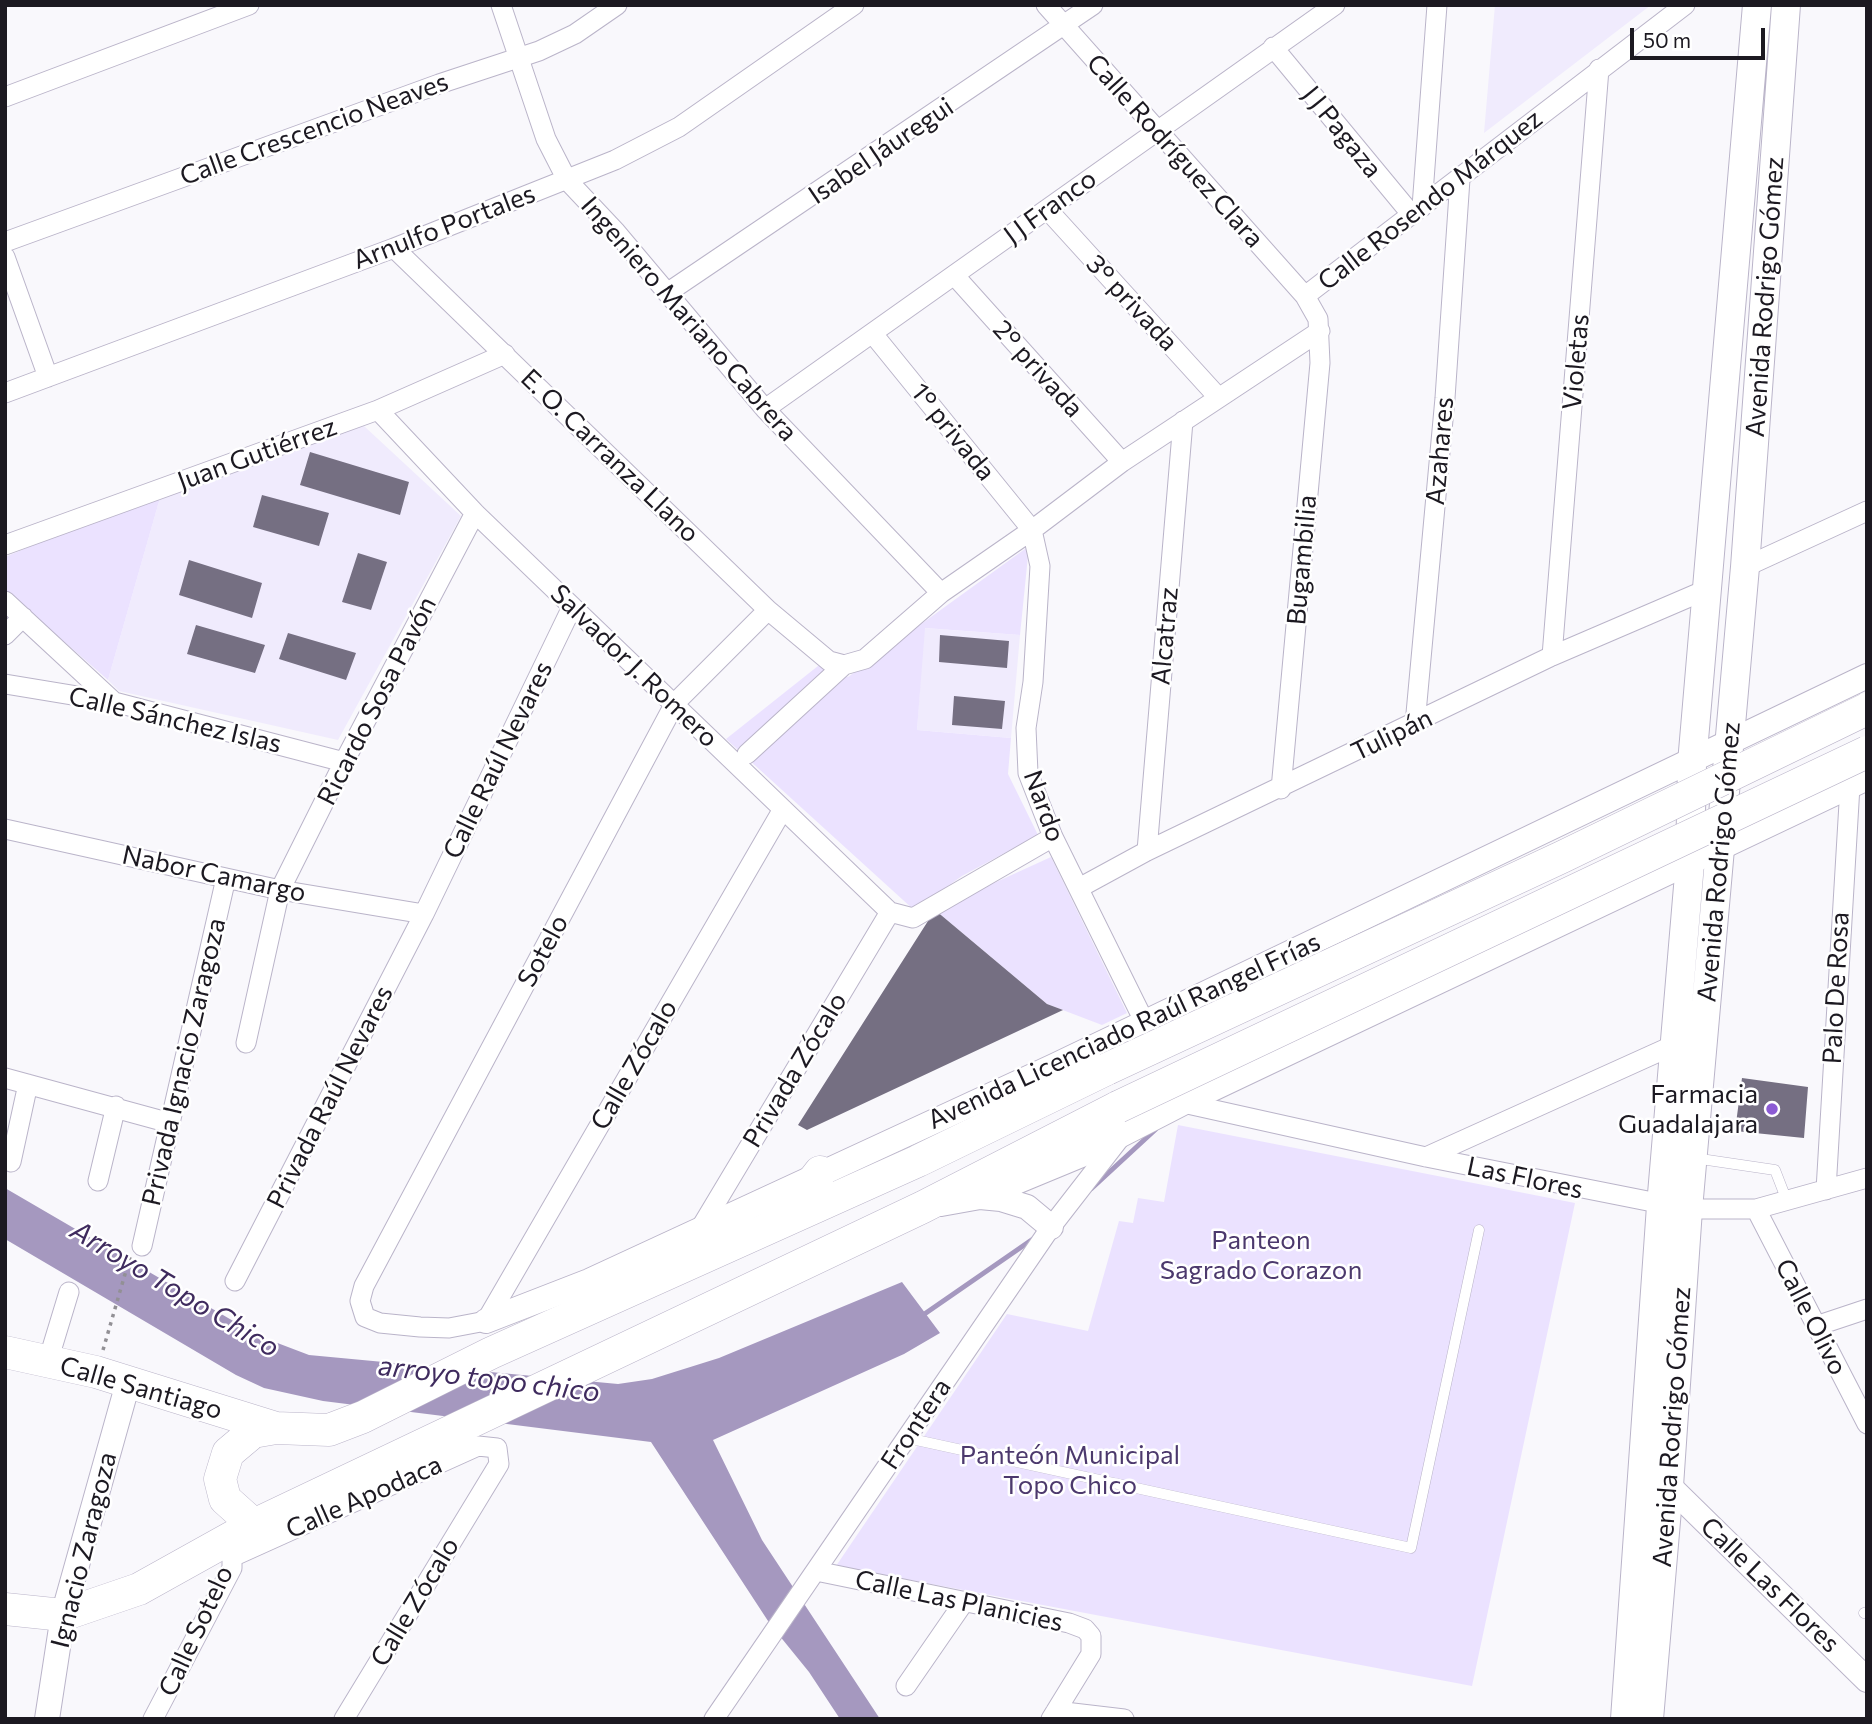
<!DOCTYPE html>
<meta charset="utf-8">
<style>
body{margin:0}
#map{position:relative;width:1872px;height:1724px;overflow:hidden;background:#f9f8fc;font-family:Commissioner,sans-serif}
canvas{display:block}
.frame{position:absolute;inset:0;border:7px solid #1c1921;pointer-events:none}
.scale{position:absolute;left:1630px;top:28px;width:135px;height:32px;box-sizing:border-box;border:4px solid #1c1921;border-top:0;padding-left:9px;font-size:21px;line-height:24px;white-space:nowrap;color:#1c1921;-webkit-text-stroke:5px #fff;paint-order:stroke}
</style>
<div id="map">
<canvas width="1872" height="1724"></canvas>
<div class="frame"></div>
<div class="scale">50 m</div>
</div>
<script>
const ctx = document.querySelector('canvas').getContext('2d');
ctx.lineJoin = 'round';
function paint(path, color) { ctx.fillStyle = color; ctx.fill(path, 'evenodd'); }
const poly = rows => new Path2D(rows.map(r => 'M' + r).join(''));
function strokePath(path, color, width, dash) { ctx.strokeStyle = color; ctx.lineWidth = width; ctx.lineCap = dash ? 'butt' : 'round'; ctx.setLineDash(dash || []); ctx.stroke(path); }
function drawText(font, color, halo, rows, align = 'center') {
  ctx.font = font + ' Commissioner,sans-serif'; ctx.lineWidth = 5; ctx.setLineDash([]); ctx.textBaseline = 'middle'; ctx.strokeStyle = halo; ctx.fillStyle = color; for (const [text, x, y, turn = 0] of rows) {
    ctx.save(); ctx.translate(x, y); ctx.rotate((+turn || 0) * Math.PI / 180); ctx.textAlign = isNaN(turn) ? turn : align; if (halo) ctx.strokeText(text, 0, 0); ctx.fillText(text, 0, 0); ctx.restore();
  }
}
paint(poly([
 [1495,5,1651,5,1484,133],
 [364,426,461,516,338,740,119,691,108,680,162,491,336,430],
 [924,628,1020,635,1011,738,917,730]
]), '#f0ebfd');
paint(poly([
 [162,491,108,680,5,590,5,557],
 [1029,546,1020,635,925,628,917,730,1011,738,1008,774,1038,835,962,876,914,910,726,739,823,662,848,677],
 [1051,857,1127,1013,1102,1025,1047,1004,935,910],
 [1178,1125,1575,1203,1472,1686,836,1566,1007,1314,1088,1331,1119,1221,1133,1223,1138,1198,1164,1202]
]), '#ebe2ff');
paint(poly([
 [5,1188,259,1336,309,1355,618,1384,652,1379,719,1358,902,1282,940,1333,904,1354,713,1440,762,1540,880,1719,840,1719,809,1672,770,1624,651,1442,323,1401,264,1388,236,1375,5,1239]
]), '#a598bf');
strokePath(poly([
 [1091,1189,1156,1129],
 [923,1315,1033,1239]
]), '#a598bf', 5);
paint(poly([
 [310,452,409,482,400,515,300,485],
 [262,495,329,513,319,546,253,527],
 [358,553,387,562,371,610,342,602],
 [189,560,262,583,252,618,179,595],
 [196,625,265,645,255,673,187,654],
 [288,633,356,653,346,680,279,659],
 [940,635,1009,641,1007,668,939,662],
 [954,696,1005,701,1002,729,952,725],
 [935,910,1047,1004,1063,1010,807,1130,798,1125],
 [1742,1078,1808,1087,1804,1138,1735,1131]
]), '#756f82');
const service = poly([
 [1694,1158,1775,1170,1787,1201],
 [907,1438,1411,1548,1479,1230],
 [1864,1613,1867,1612]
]);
const minor = poly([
 [501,5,546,139,567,180,616,232,765,409,941,593],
 [1046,5,1305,296,1318,319,1320,363,1281,789],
 [1273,47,1412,215],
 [5,97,249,5],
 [1422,207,1437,5],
 [1047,209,1218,397],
 [5,242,439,84,539,51,575,34,617,5],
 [394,248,768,610,829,661,844,665,865,659,941,593,1032,530,1122,462,1320,331],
 [5,257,48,377],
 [954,275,1122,462],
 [667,293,1093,5],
 [1305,296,1685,5],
 [873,334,1032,530,1040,566,1033,682,1026,728,1028,773,1053,837,1145,1023],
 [5,393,394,248,615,160,679,127,854,5],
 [765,409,1335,5],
 [378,410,475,513,890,912,913,918,1053,837],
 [5,545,378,410,505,354],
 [1745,567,1867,511],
 [5,601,114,702],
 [768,610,675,703,364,1286,360,1301,365,1317,380,1323,420,1327,449,1328,486,1321,783,809],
 [5,635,23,617],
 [1552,656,1599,69],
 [5,684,114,702,344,762],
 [1415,724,1445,398,1460,179],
 [747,754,844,665],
 [5,829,280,890,424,914],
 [1147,851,1183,421],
 [1079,888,1147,851,1552,656,1708,589],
 [246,1043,280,890,344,762,475,513],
 [5,1078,170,1123],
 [1183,1103,1426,1157,1688,1209,1756,1209,1867,1178],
 [1426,1157,1674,1045],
 [11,1162,28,1084],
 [98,1181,116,1106],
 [1826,1190,1850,786],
 [1756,1209,1867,1424],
 [700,1229,890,912],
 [142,1246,226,878],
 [235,1281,424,914,572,607],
 [1816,1326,1867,1309],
 [48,1361,69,1292],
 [232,1557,478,1446,497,1448,499,1464,344,1719],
 [816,1571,1069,1623,1085,1629,1091,1636,1091,1654,1051,1719],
 [906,1686,964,1602],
 [1056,1711,1124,1719],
 [153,1719,232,1568,232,1557,226,1549],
 [714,1719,1051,1227,1120,1138]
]);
const tertiary = poly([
 [980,1197,1001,1199,1027,1207,1051,1227],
 [941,1204,980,1197,1084,1154,1183,1103,1867,778],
 [486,1321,589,1281,1054,1066,1867,676],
 [1659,1476,1867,1680],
 [47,1719,63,1615,128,1383]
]);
const secondary = poly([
 [1625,1719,1661,1206,1690,863,1692,763,1757,5],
 [1649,1719,1669,1486,1688,1209,1745,567,1786,5]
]);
const primary = poly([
 [776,1209,806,1190,820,1172],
 [5,1352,96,1372,276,1428],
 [254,1525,225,1499,220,1479,228,1453,253,1432,276,1428,329,1430,363,1417,491,1353,918,1161,1107,1069],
 [5,1609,63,1615,139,1589,254,1525,923,1207,1118,1107]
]);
strokePath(service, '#bab4c9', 11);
strokePath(minor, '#bab4c9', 21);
strokePath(tertiary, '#bab4c9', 26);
strokePath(secondary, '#bab4c9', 30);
strokePath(primary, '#bab4c9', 33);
strokePath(poly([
 [103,1350,130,1257]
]), '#929095', 3.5, [3.5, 5]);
strokePath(service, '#fff', 10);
strokePath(minor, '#fff', 19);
strokePath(tertiary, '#fff', 24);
strokePath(secondary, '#fff', 28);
strokePath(primary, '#fff', 32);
const primaryBridge = poly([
 [1107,1069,1562,857,1867,709],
 [1118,1107,1867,752]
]);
strokePath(primaryBridge, '#bab4c9', 33, []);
strokePath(primaryBridge, '#fff', 32);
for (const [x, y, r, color] of [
 [1772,1109,7,"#8c5bd4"]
]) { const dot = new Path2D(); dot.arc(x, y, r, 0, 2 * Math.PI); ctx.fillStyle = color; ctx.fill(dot); strokePath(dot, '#fff', 2.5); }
drawText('26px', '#1c1921', '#fff', [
 ["Calle Crescencio Neaves",314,129,-20],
 ["J J Pagaza",1342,132,51],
 ["Isabel Jáuregui",881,151,-34],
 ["Calle Rodríguez Clara",1175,151,48],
 ["Calle Rosendo Márquez",1430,200,-38],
 ["J J Franco",1050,207,-36],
 ["Arnulfo Portales",444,227,-21],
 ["Avenida Rodrigo Gómez",1765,297,-86],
 ["3° privada",1132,303,47],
 ["Ingeniero Mariano Cabrera",689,319,49],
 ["Violetas",1576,362,-85],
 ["2° privada",1038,369,48],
 ["1° privada",953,432,51],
 ["Azahares",1440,451,-85],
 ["Juan Gutiérrez",257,454,-20],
 ["E. O. Carranza Llano",610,456,44],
 ["Bugambilia",1302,560,-85],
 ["Alcatraz",1165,636,-85],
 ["Salvador J. Romero",634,666,44],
 ["Ricardo Sosa Pavón",377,701,-63],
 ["Calle Sánchez Islas",175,720,13],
 ["Tulipán",1392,735,-26],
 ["Calle Raúl Nevares",498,760,-64],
 ["Nardo",1044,806,70],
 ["Avenida Rodrigo Gómez",1719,862,-85],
 ["Nabor Camargo",214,874,12],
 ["Sotelo",543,951,-62],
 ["Palo De Rosa",1836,988,-87],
 ["Avenida Licenciado Raúl Rangel Frías",1124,1031,-25],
 ["Privada Ignacio Zaragoza",184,1062,-77],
 ["Calle Zócalo",634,1065,-60],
 ["Privada Zócalo",795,1070,-59],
 ["Privada Raúl Nevares",330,1097,-63],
 ["Las Flores",1525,1178,12],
 ["Calle Olivo",1811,1317,63],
 ["Calle Santiago",141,1388,16],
 ["Frontera",916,1424,-56],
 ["Avenida Rodrigo Gómez",1672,1427,-86],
 ["Calle Apodaca",364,1497,-24],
 ["Ignacio Zaragoza",84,1550,-76],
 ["Calle Las Flores",1770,1585,44],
 ["Calle Las Planicies",959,1601,12],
 ["Calle Zócalo",415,1602,-59],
 ["Calle Sotelo",196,1631,-65]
]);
drawText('26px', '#1c1921', '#fff', [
 ["Farmacia",1758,1094],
 ["Guadalajara",1758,1124]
], 'right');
drawText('26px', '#4c396d', '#fff', [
 ["Panteon",1261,1240],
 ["Sagrado Corazon",1261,1270],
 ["Panteón Municipal",1070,1455],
 ["Topo Chico",1070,1485]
]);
drawText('italic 28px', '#3f2b5e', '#fff', [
 ["Arroyo Topo Chico",175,1289,31],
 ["arroyo topo chico",489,1379,7]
]);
</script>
